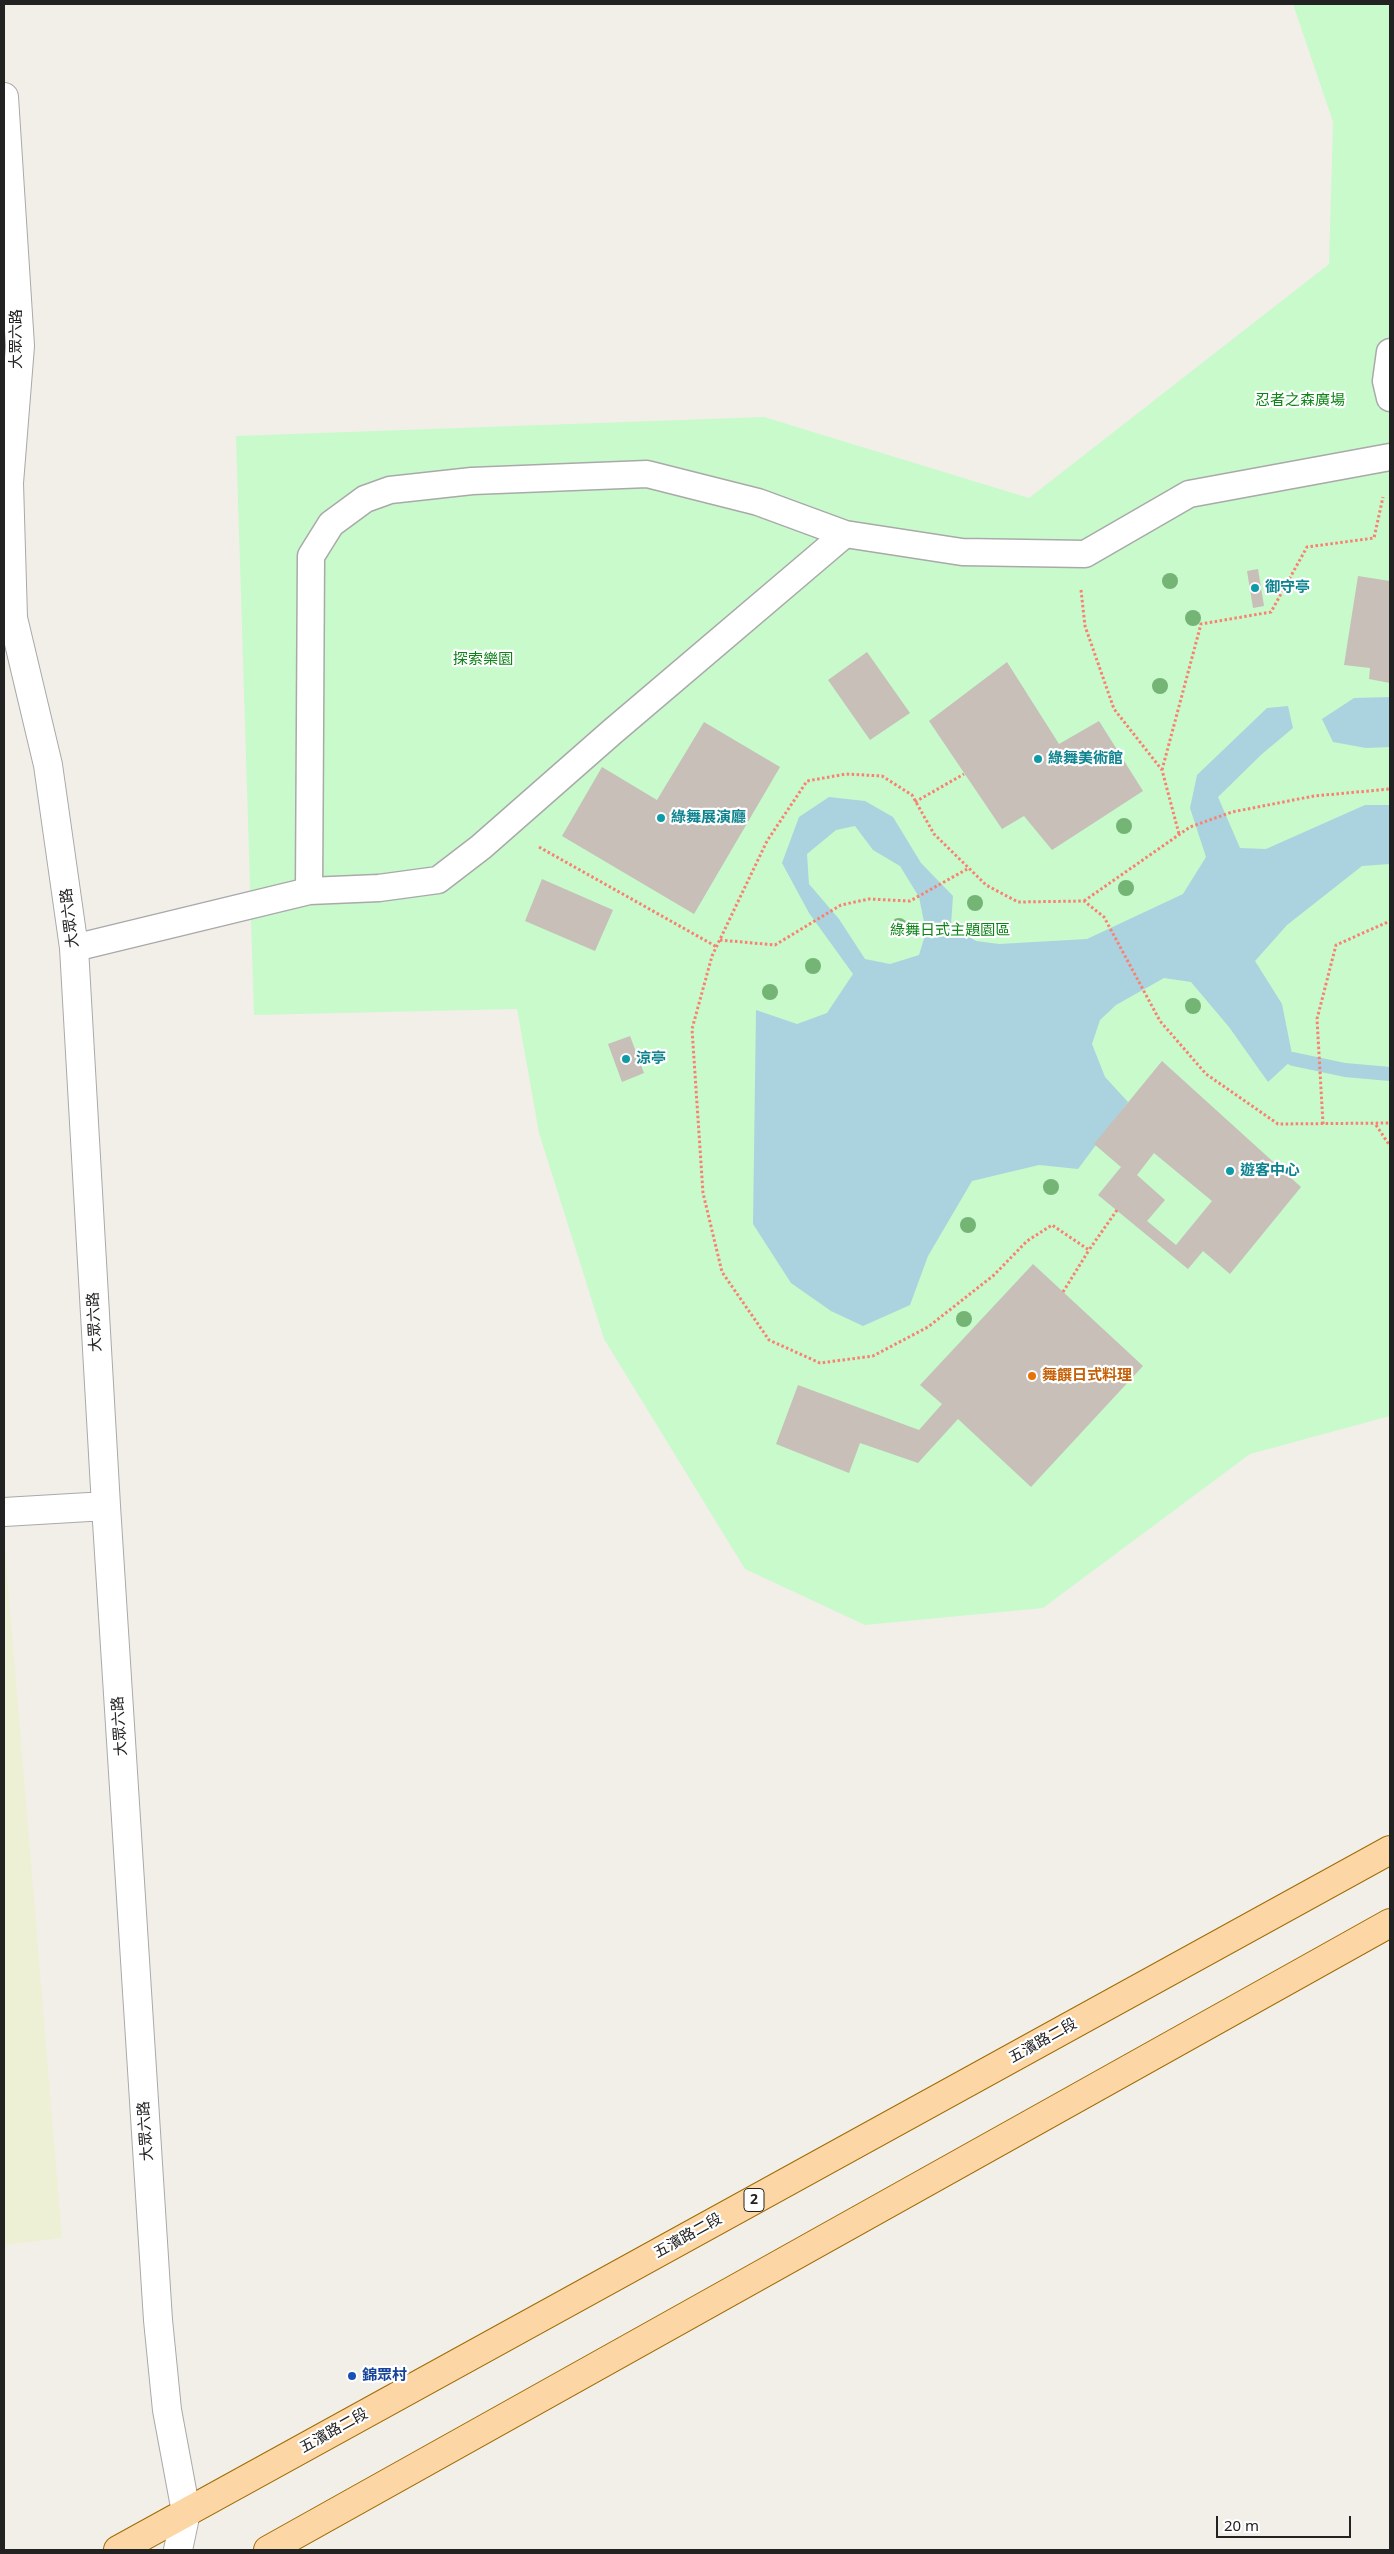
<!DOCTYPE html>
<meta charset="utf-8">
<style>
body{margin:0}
#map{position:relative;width:1394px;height:2554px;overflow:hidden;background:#f2efe9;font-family:"Noto Sans",sans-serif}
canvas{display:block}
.frame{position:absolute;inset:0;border:5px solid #222;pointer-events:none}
.scale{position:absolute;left:1216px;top:2516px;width:135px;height:22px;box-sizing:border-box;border:2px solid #222;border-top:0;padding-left:6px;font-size:15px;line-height:18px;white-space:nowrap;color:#222;-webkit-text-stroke:4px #fff;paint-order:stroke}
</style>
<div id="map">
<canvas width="1394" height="2554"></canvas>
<div class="frame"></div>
<div class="scale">20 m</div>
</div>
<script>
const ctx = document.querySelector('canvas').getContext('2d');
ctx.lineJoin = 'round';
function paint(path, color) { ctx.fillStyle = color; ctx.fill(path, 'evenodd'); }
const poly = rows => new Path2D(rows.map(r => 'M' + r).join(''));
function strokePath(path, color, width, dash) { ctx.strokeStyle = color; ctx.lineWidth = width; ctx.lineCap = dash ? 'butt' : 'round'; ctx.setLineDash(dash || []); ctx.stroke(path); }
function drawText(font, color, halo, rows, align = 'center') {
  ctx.font = font + ' "Noto Sans","Noto Sans TC",sans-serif'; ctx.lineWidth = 4.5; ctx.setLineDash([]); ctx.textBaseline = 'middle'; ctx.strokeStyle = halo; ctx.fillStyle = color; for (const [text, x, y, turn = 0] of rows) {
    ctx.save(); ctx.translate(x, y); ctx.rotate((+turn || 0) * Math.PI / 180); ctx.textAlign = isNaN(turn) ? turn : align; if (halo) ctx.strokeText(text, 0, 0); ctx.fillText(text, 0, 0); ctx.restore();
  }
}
paint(poly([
 [4,1535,62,2238,4,2245]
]), '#eef0d5');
paint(poly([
 [1293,4,1390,4,1390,1416,1250,1454,1043,1608,865,1625,745,1569,604,1339,539,1133,517,1009,254,1015,236,436,764,417,1029,498,1329,264,1333,122]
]), '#c8facc');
paint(poly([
 [1390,697,1390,747,1366,748,1333,742,1322,719,1354,698],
 [1288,706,1293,728,1262,754,1218,797,1240,848,1266,849,1365,805,1390,805,1390,864,1362,866,1287,925,1255,961,1282,1004,1293,1059,1268,1082,1229,1027,1191,982,1164,978,1116,1005,1100,1020,1092,1044,1105,1077,1128,1102,1078,1169,1039,1165,972,1181,928,1256,910,1305,863,1326,831,1311,791,1283,753,1224,756,1010,797,1024,827,1013,853,974,809,913,782,863,799,817,829,797,865,801,893,817,921,863,953,896,951,925,976,941,999,944,1087,939,1183,894,1206,857,1190,808,1197,775,1267,708],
 [855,826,873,850,900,866,919,897,926,932,919,955,890,964,865,959,839,919,809,884,807,854,836,830]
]), '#aad3df');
strokePath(poly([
 [1293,1059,1345,1070,1390,1074]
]), '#aad3df', 14);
paint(poly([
 [1258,569,1264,606,1253,608,1247,571],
 [1358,576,1390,581,1390,683,1369,679,1370,668,1344,665],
 [867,652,910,713,870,740,828,680],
 [1007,662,1059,744,1099,721,1143,791,1052,850,1024,816,1002,829,929,721],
 [704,722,780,767,694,914,562,836,602,767,657,800],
 [542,879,613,910,595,951,525,921],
 [630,1036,644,1073,622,1082,608,1044],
 [1162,1061,1301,1187,1230,1274,1203,1251,1188,1269,1098,1195,1121,1167,1094,1144],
 [1154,1153,1212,1201,1176,1245,1147,1221,1165,1200,1137,1175],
 [1033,1264,1143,1366,1031,1487,958,1419,918,1463,860,1443,849,1473,776,1444,798,1385,919,1430,942,1404,920,1385]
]), '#c7bfb8');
const lane = poly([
 [1390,352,1386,381,1390,398],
 [309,891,311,556,331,524,365,499,390,490,472,481,647,474,758,502,845,534],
 [74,948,309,891,379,888,438,880,481,847,612,732,845,534,962,552,1085,554,1189,494,1390,457]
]);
const street = poly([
 [4,97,20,346,9,483,13,618,48,765,74,948,106,1506,158,2320,167,2410,186,2512,178,2550],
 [4,1512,106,1506]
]);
const primary = poly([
 [118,2550,1390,1850],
 [268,2550,1390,1923]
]);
strokePath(lane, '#a9a9a9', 29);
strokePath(street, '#a9a9a9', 30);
strokePath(primary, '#a06b00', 30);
strokePath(poly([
 [1081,590,1085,626,1114,709,1162,770,1179,834],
 [1162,770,1201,624,1271,612,1307,547,1374,538,1383,497],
 [915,802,964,774],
 [539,847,717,947],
 [1084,901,1190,827,1232,812,1314,796,1390,789],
 [720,940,775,945,841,905,869,899,910,901,969,868],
 [1323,1124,1317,1019,1336,945,1390,921],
 [1376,1125,1390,1146],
 [1117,1210,1089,1250,1052,1225,1027,1241,994,1275,928,1327,873,1356,820,1363,769,1340,722,1272,703,1193,692,1029,712,956,767,841,807,781,846,774,882,776,912,795,934,834,986,885,1018,902,1084,901,1104,917,1160,1021,1206,1074,1278,1124,1390,1123],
 [1063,1292,1089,1250]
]), '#fa8072', 3, [2.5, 2.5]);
strokePath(lane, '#fff', 26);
strokePath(street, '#fff', 28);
strokePath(primary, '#fcd6a4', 28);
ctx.fillStyle = '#74b475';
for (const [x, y] of [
 [1170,581],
 [1193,618],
 [1160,686],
 [1124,826],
 [1126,888],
 [975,903],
 [899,926],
 [813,966],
 [770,992],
 [1193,1006],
 [1051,1187],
 [968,1225],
 [964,1319]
]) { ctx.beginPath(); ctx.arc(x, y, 8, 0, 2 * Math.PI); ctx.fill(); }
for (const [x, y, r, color] of [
 [1255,588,5,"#0f9aa8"],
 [1038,759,5,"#0f9aa8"],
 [661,818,5,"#0f9aa8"],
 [626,1059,5,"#0f9aa8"],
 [1230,1171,5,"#0f9aa8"],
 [1032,1376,5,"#e8710a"],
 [352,2376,5,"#1a4fb4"]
]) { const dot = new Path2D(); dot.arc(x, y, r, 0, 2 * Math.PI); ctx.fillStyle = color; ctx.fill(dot); strokePath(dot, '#fff', 2); }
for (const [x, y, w] of [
 [754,2200,20]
]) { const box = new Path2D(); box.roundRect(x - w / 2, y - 11.5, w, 23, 4); ctx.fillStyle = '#fff'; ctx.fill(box); strokePath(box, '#222', 1); }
drawText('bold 14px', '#222', null, [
 ["2",754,2200]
]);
drawText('15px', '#222', '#fff', [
 ["大眾六路",17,339,-90],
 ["大眾六路",70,918,-97],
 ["大眾六路",95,1322,-93],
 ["大眾六路",120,1726,-94],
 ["五濱路二段",1043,2041,-29],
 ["大眾六路",146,2131,-94],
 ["五濱路二段",688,2236,-29],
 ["五濱路二段",334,2431,-29]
]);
drawText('15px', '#0c8416', '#fff', [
 ["忍者之森廣場",1300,401],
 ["探索樂園",483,660],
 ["綠舞日式主題園區",950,931]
]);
drawText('bold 15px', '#0d838f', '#fff', [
 ["御守亭",1265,588],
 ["綠舞美術館",1048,759],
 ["綠舞展演廳",671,818],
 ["涼亭",636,1059],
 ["遊客中心",1240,1171]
], 'left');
drawText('bold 15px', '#c56008', '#fff', [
 ["舞饌日式料理",1042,1376]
], 'left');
drawText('bold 15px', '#164399', '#fff', [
 ["錦眾村",362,2376]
], 'left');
</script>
